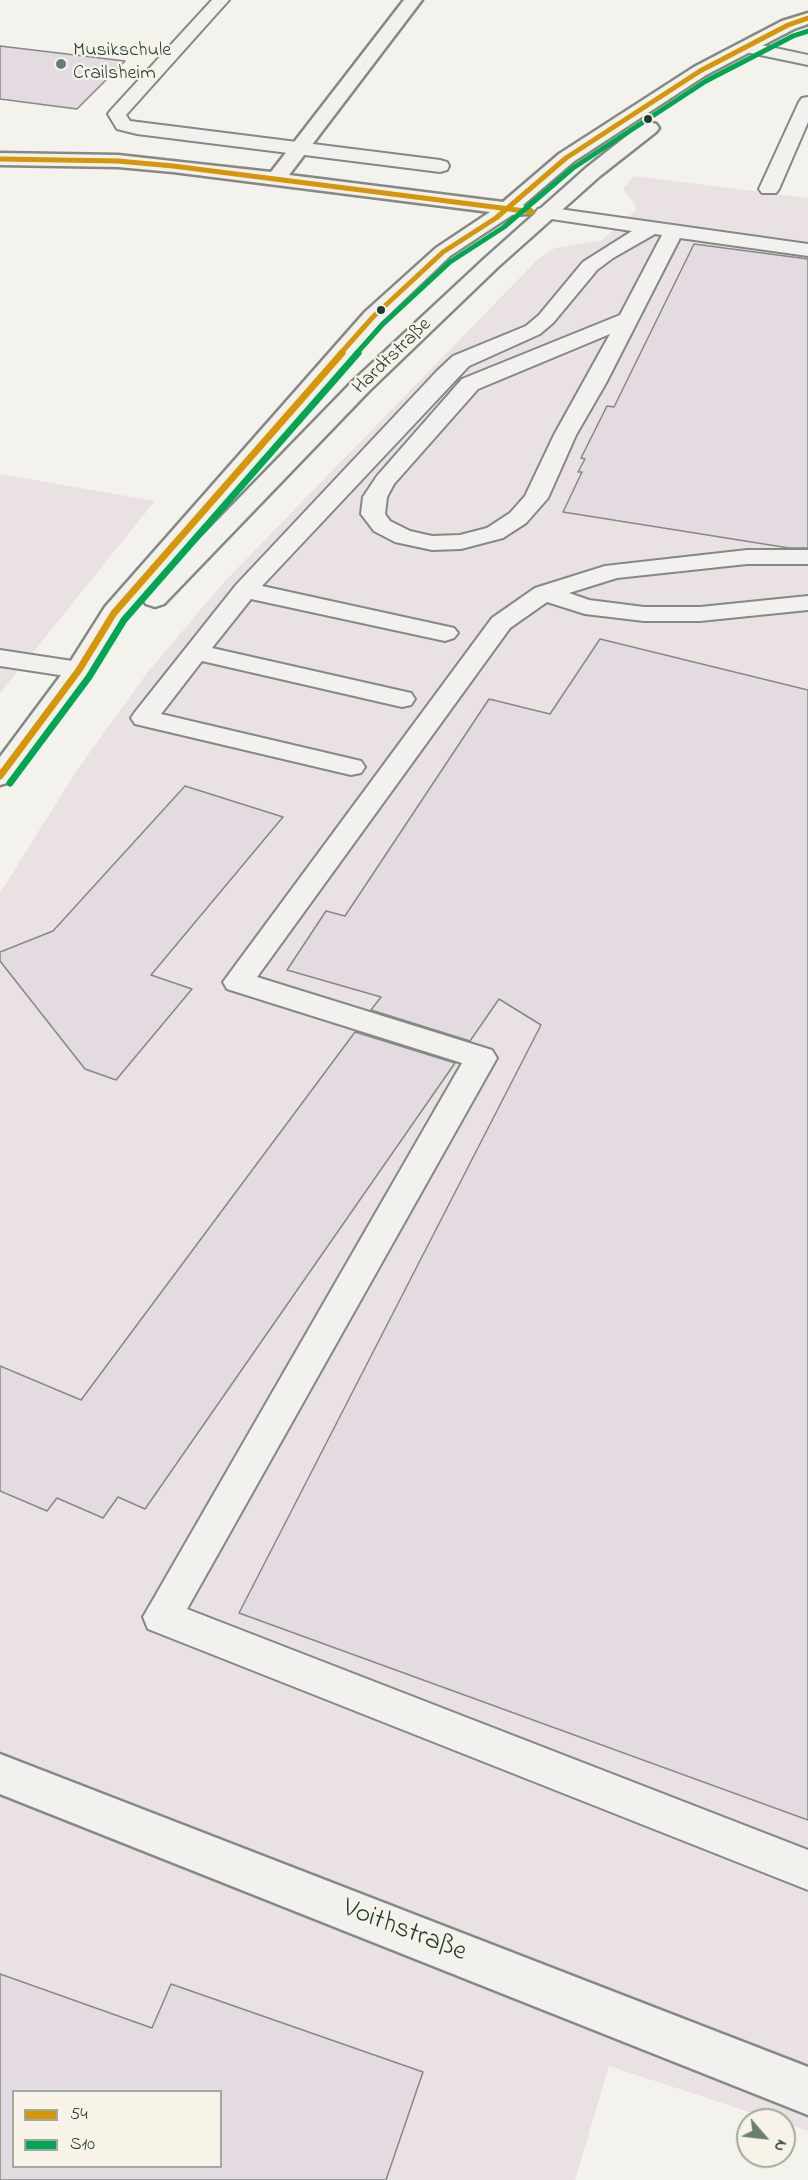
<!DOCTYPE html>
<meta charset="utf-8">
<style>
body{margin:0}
#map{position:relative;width:808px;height:2180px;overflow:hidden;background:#f4f2ec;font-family:"Indie Flower",sans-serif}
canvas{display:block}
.legend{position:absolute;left:12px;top:2090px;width:210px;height:78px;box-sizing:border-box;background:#f7f3e8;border:2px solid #a1aaa0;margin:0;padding:8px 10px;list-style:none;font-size:18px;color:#1f3d34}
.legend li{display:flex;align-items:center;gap:12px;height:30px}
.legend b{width:30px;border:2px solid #a1aaa0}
.north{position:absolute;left:736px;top:2108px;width:60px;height:60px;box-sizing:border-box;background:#f7f3e8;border:2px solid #a1aaa0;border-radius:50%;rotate:118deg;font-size:16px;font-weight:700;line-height:24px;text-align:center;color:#1f3d34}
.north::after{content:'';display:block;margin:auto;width:21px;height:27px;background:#6a7c74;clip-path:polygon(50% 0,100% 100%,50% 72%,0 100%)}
</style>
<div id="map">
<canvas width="808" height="2180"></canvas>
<ul class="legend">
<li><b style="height:8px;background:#d79608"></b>54</li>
<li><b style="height:8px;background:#00a651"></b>S10</li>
</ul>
<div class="north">N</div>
</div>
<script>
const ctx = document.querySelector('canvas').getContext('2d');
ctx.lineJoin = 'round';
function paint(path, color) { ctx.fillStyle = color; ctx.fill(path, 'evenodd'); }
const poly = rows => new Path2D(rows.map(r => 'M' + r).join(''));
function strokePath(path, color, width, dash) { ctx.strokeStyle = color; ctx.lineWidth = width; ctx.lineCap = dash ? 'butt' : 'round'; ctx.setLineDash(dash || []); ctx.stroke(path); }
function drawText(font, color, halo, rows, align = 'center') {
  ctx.font = font + ' "Indie Flower",sans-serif'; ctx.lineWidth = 4.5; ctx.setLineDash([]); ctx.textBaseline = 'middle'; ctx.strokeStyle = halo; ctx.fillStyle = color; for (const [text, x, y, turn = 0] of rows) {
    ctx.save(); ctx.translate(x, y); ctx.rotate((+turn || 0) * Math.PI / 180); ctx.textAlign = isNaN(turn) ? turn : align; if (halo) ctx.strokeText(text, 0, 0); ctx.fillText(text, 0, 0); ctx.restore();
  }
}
paint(poly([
 [634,176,808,198,808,2131,784,2123,784,2120,774,2120,609,2066,575,2180,0,2180,0,893,77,770,147,673,224,582,537,260,555,248,602,240,635,211,635,205,623,189],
 [14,2092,220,2092,220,2166,14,2166],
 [0,474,155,501,0,693]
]), '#eae2e2');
const building = poly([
 [0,46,125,61,77,109,0,99,0,46],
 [694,244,808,259,808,548,789,548,563,512,582,472,578,472,585,459,581,458,607,406,614,407,694,244],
 [600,639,808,690,808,1820,239,1613,541,1025,499,999,470,1041,371,1010,381,997,287,970,326,911,345,916,489,699,550,714,600,639],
 [185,786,283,817,151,975,192,989,116,1080,85,1069,0,961,0,952,53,931,185,786],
 [355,1032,455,1063,145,1509,118,1497,103,1518,57,1498,47,1511,0,1491,0,1366,81,1400,355,1032],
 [0,1974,152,2028,171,1984,423,2072,386,2180,0,2180,0,1974],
 [14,2091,220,2091,220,2166,14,2166,14,2091]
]);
paint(building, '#e3dbe1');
strokePath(building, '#848985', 1.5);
const lane = poly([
 [212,0,229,0,126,115,130,121,440,160,447,162,449,166,447,170,440,172,137,134,117,129,108,114,111,110,212,0],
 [747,42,808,55,808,65,741,51,738,47,741,43,747,42],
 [808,97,808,122,779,189,776,193,762,193,759,189,799,102,802,98,808,97],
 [545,207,808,244,808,256,680,238,606,383,576,435,548,498,526,523,503,538,461,549,432,550,395,542,374,531,361,514,363,497,377,476,462,379,620,315,662,235,655,234,613,258,597,270,553,323,540,334,469,366,262,586,454,628,458,633,454,638,445,641,251,599,212,648,411,693,415,699,411,705,402,707,202,661,161,714,361,761,365,767,361,773,351,775,135,724,131,718,135,712,236,585,437,371,453,356,526,326,539,315,583,262,632,231,538,217,535,213,538,209,545,207],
 [610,334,554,435,525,496,510,513,487,528,460,535,432,536,410,531,390,521,385,514,387,497,394,484,478,389,610,334],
 [747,550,808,550,808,564,747,564,617,578,569,593,589,600,644,607,700,607,808,596,808,610,700,621,644,621,585,614,547,602,510,628,257,977,492,1050,497,1058,187,1609,808,1850,808,1890,148,1629,143,1617,462,1063,227,989,223,982,492,618,535,588,605,566,747,550],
 [0,650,79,662,88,665,92,670,88,675,79,678,0,666,0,650]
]);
const street = poly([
 [404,0,422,0,289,175,503,202,559,154,694,67,782,21,808,13,808,24,794,29,706,75,573,162,523,205,530,210,527,214,512,215,450,256,381,322,125,617,89,676,10,782,0,785,0,757,67,667,105,607,365,312,436,248,490,212,173,172,118,167,0,165,0,153,118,155,271,172,404,0],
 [649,122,656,124,659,128,656,132,600,176,498,267,369,391,164,604,155,607,146,604,142,599,146,594,353,381,484,259,586,168,642,124,649,122],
 [0,1754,808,2067,808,2115,0,1794,0,1754]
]);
strokePath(lane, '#848985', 4);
strokePath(street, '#848985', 5);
paint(lane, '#f2f1ed');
paint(street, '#f2f1ed');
strokePath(poly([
 [0,159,118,161,173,166,533,212],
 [340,354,373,317,443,252,496,218,566,158,700,71,788,25,808,18]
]), '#d79608', 5);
strokePath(poly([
 [0,776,79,670,114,613,342,353]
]), '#d79608', 7);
strokePath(poly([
 [356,354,382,325,450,262,504,227,573,168,706,81,793,36,808,31]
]), '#00a651', 5);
strokePath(poly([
 [10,783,89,677,124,620,358,353]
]), '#00a651', 7);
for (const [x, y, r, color] of [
 [61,64,6,"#6a7c74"],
 [648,119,5,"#1f3d34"],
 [381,310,5,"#1f3d34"]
]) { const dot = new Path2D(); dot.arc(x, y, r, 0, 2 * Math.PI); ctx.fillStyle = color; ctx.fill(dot); strokePath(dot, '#f7f3e8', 2); }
drawText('20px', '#1f3d34', '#f7f3e8', [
 ["Musikschule",73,52],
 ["Crailsheim",73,75]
], 'left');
drawText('20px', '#1f3d34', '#f7f3e8', [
 ["Hardtstraße",393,357,-44]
]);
drawText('28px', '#1f3d34', '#f7f3e8', [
 ["Voithstraße",404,1932,21]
]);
</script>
